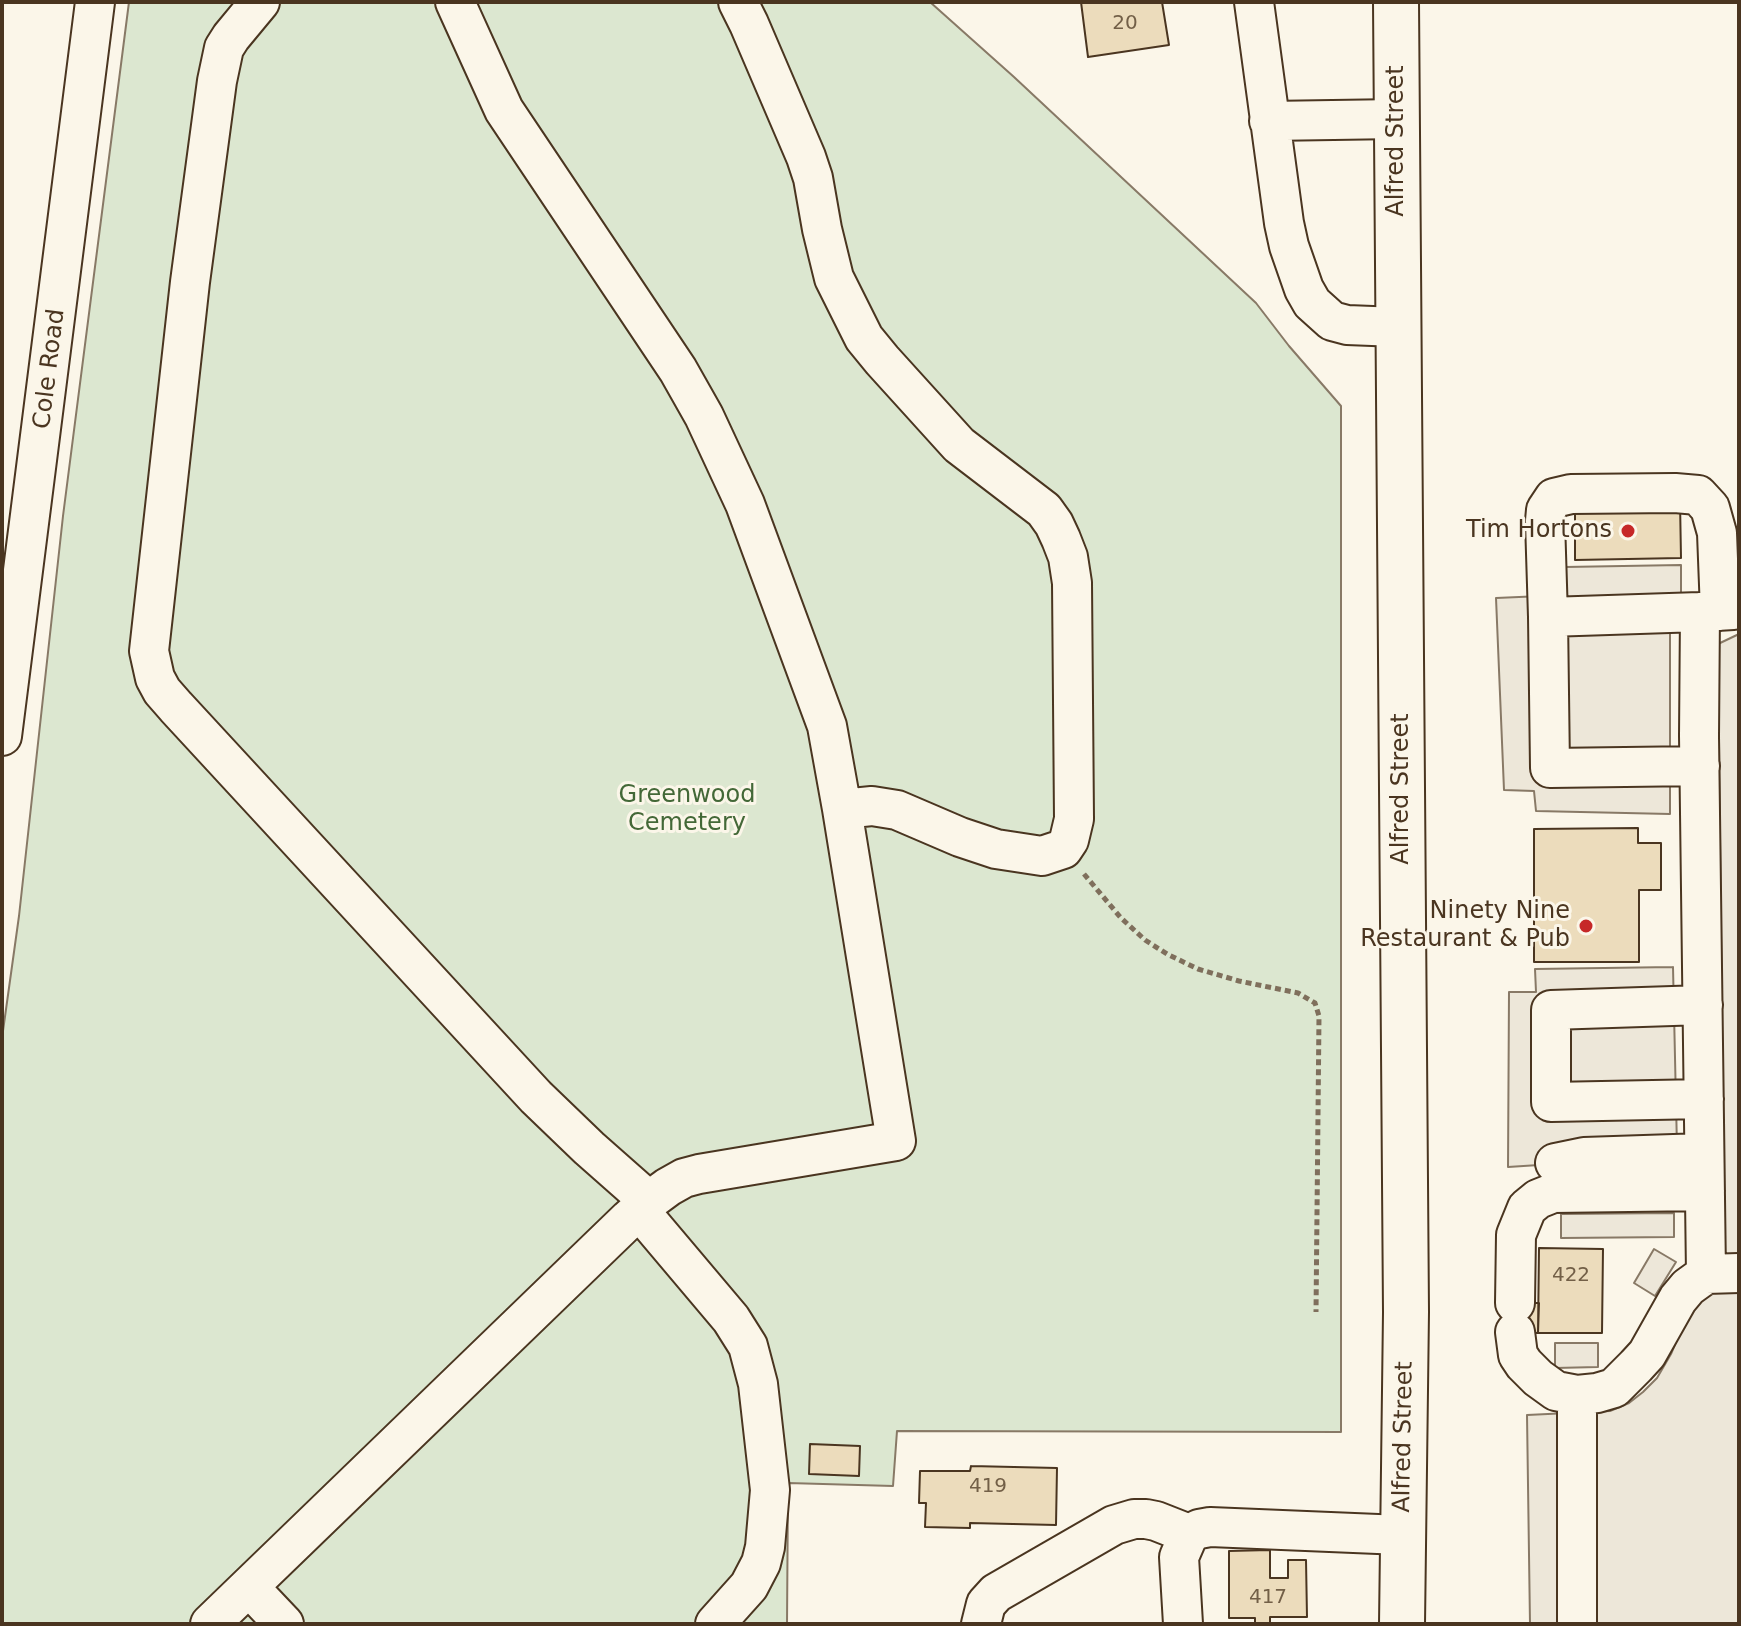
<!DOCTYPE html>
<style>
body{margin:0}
#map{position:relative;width:1741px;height:1626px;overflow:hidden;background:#fbf6e9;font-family:"DejaVu Sans",sans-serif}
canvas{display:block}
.frame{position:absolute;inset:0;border:4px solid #4a3520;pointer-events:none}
</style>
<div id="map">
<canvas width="1741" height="1626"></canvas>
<div class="frame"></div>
</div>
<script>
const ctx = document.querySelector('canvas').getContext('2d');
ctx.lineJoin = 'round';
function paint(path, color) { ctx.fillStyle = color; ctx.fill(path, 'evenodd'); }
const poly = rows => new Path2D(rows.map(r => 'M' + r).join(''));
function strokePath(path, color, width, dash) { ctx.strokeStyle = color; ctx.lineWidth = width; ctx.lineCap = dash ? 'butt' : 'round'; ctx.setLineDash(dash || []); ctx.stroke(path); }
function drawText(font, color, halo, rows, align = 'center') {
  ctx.font = font + ' "DejaVu Sans",sans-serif'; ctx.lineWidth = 6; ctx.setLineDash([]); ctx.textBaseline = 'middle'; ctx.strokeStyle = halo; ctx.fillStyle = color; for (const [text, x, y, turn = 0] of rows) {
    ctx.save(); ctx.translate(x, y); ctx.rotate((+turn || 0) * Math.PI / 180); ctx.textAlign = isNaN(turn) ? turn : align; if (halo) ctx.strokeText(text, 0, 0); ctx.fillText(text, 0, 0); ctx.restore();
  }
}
const green = poly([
 [129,2,930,2,1014,77,1256,303,1289,346,1341,406,1341,1432,897,1431,893,1486,788,1483,787,1624,2,1624,2,1038,19,916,63,516,129,2]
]);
paint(green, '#dce7d0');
strokePath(green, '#887966', 2);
const parking = poly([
 [1681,565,1681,626,1670,628,1670,814,1536,811,1534,791,1504,790,1496,598,1565,595,1565,567,1681,565],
 [1739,634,1739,1624,1530,1624,1527,1415,1610,1411,1629,1403,1643,1392,1657,1378,1671,1354,1724,1227,1718,644,1739,634],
 [1673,967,1677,1148,1539,1165,1508,1167,1509,992,1536,992,1535,969,1673,967],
 [1674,1213,1674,1237,1561,1238,1561,1214,1674,1213],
 [1654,1249,1676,1262,1655,1296,1634,1283,1654,1249],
 [1555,1343,1598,1343,1598,1367,1555,1368,1555,1343]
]);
paint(parking, '#ede7d9');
strokePath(parking, '#887966', 2);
const building = poly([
 [1081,2,1162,2,1169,45,1088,57,1081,2],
 [1680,501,1681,558,1575,560,1575,504,1680,501],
 [1638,828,1638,843,1661,843,1661,890,1639,890,1639,962,1534,962,1534,829,1638,828],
 [1539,1248,1603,1249,1602,1333,1538,1333,1539,1248],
 [1505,1303,1539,1303,1538,1333,1505,1332,1505,1303],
 [810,1444,860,1446,859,1476,809,1474,810,1444],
 [971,1466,1057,1468,1056,1525,970,1523,970,1528,925,1527,926,1503,919,1503,920,1471,970,1471,971,1466],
 [1270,1550,1270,1578,1288,1578,1288,1560,1306,1560,1307,1617,1270,1617,1270,1624,1255,1624,1255,1618,1229,1618,1229,1551,1270,1550]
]);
paint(building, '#ecdcbc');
strokePath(building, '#4a3520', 2);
const minor = poly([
 [260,2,231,37,224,48,217,81,190,282,149,651,155,678,162,691,176,707,536,1097,589,1148,649,1201],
 [738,2,749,24,806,157,813,178,822,229,834,278,864,338,882,360,959,445,1044,510,1054,524,1061,539,1068,557,1072,583,1074,819,1069,840,1063,849,1042,856,996,849,960,837,897,810,872,806,842,809],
 [1254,2,1284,223,1289,246,1304,289,1312,303,1332,321,1347,325,1398,327],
 [1269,121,1397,119],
 [1739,607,1733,610,1700,612,1699,736,1706,1274,1739,1273],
 [1548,617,1545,521,1546,510,1554,498,1571,494,1675,493,1698,495,1710,508,1717,533,1720,611],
 [2,736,95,2],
 [1700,766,1550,768,1548,617,1700,612],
 [1703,1005,1551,1010,1551,1102,1704,1099],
 [1555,1163,1584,1157,1704,1153],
 [639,1210,731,1319,748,1346,758,1384,770,1490,765,1547,761,1563,749,1586,715,1624],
 [1515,1303,1516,1235,1527,1208,1538,1199,1553,1193,1705,1191],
 [1515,1332,1518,1355,1524,1364,1538,1378,1556,1391,1577,1395,1597,1393,1614,1388,1636,1366,1647,1354,1678,1299,1688,1287,1706,1274],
 [1577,1395,1577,1624],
 [249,1587,284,1624],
 [210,1624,629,1219,649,1201,668,1187,684,1178,699,1174,896,1141,842,809,827,726,745,504,704,416,678,370,504,110,455,2],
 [981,1624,986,1604,996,1593,1114,1525,1134,1519,1146,1519,1156,1521,1189,1534],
 [1183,1624,1179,1557,1189,1534,1199,1529,1210,1527,1402,1535]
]);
const major = poly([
 [1396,2,1406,1312,1402,1624]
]);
strokePath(minor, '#4a3520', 42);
strokePath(major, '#4a3520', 48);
strokePath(poly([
 [1084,874,1121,918,1145,940,1167,954,1198,969,1239,981,1298,993,1315,1003,1319,1016,1316,1312]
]), '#7f6f5c', 5, [6, 4]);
strokePath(minor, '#fbf6e9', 38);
strokePath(major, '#fbf6e9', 44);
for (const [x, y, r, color] of [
 [1628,531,8,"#c62828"],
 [1586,926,8,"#c62828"]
]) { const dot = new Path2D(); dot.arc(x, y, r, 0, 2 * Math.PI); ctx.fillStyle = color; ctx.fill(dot); strokePath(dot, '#fbf6e9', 3); }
drawText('20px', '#725f47', null, [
 ["20",1125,24],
 ["422",1571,1276],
 ["419",988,1487],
 ["417",1268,1598]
]);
drawText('24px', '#4a3520', '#fbf6e9', [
 ["Alfred Street",1397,141,-90],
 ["Cole Road",50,369,-83],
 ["Alfred Street",1402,789,-90],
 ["Alfred Street",1404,1437,-89]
]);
drawText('24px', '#4a3520', '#fbf6e9', [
 ["Tim Hortons",1612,531],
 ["Ninety Nine",1570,912],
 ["Restaurant & Pub",1570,940]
], 'right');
drawText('24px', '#436837', '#fbf6e9', [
 ["Greenwood",687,796],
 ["Cemetery",687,824]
]);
</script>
